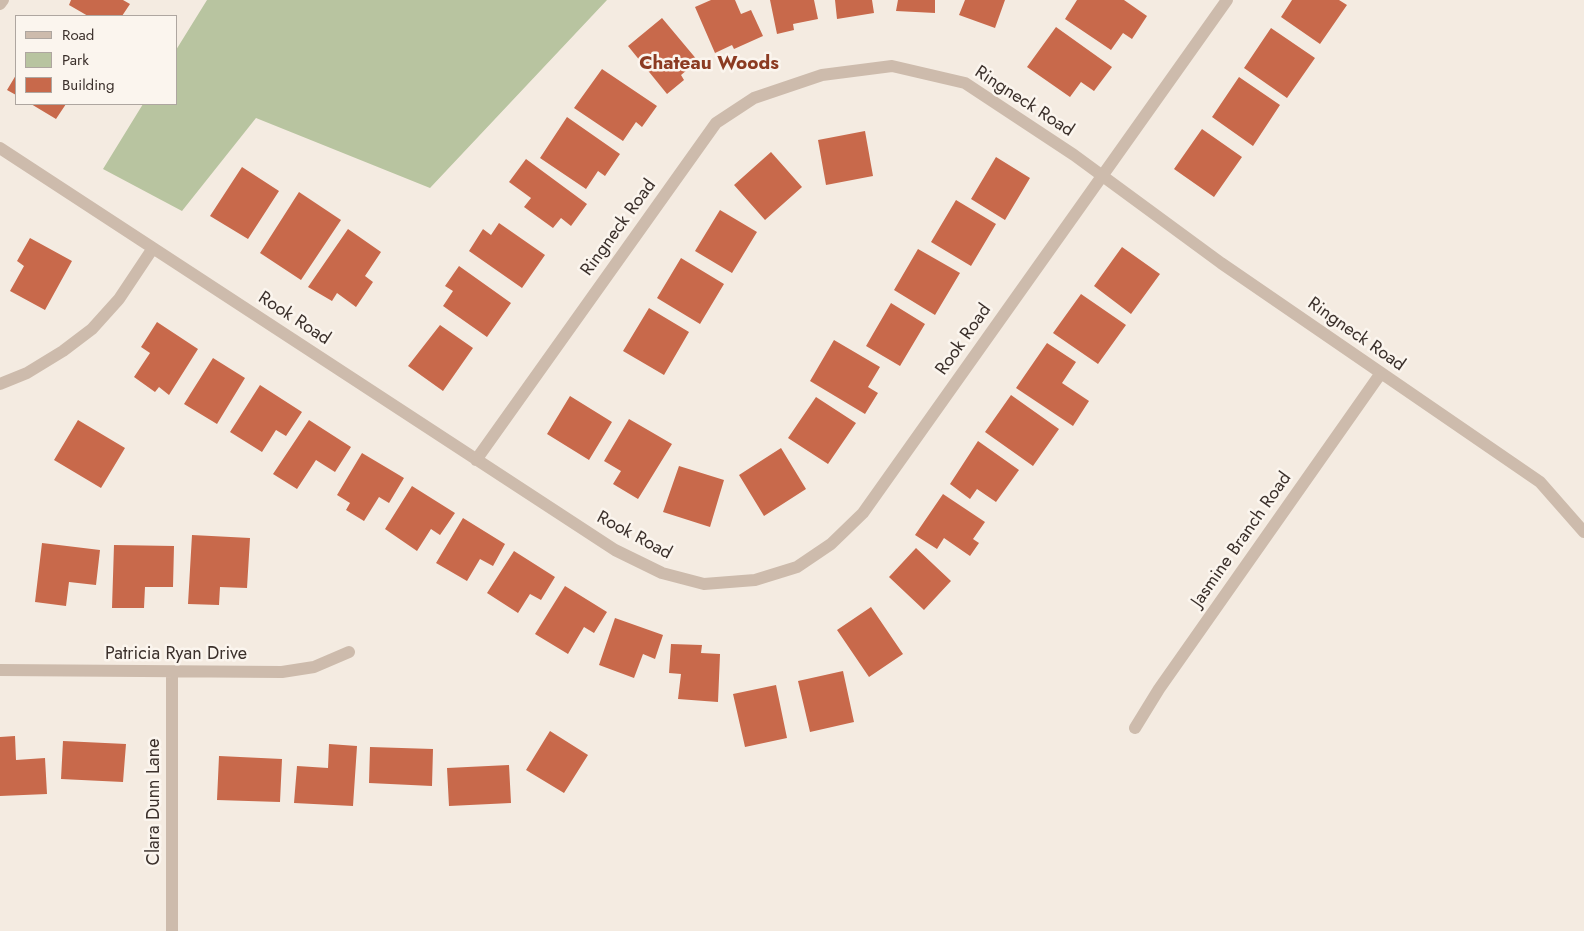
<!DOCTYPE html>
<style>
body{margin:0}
#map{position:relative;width:1584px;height:931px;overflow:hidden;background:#f4ebe1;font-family:Jost,sans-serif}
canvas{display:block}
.legend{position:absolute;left:15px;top:15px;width:162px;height:90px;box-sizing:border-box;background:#fbf5ee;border:1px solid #aea6a0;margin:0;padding:6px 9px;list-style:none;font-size:15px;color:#3b302b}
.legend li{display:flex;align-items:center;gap:10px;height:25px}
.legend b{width:25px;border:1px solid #aea6a0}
</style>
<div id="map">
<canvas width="1584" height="931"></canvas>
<ul class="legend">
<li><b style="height:6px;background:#cdbbac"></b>Road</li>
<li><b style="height:14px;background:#b8c4a0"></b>Park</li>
<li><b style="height:14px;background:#c8694b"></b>Building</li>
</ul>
</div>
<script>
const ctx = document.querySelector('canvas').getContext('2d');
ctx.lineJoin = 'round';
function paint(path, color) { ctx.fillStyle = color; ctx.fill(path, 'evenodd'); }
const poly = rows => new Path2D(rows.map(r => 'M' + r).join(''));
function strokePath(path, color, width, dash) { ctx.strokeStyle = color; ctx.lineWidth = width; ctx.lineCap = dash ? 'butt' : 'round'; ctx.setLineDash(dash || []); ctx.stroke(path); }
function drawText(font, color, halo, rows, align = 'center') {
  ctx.font = font + ' Jost,sans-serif'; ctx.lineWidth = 5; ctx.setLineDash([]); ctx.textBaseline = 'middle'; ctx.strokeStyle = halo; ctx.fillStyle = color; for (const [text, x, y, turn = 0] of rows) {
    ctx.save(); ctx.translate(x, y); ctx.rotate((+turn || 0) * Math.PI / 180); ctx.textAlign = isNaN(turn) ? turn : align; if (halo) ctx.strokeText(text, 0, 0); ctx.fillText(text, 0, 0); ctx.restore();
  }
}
paint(poly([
 [207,0,607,0,430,188,256,118,182,211,103,169,143,104,176,104,176,50]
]), '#b8c4a0');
paint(poly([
 [71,0,123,0,130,4,122,16,88,16,69,5],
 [711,0,735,0,741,14,751,10,763,36,734,49,732,45,715,53,695,7],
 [770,0,814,0,818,19,793,24,794,30,777,34],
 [835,0,872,0,874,13,837,19],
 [898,0,935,0,935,13,896,11],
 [965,0,1005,0,995,28,959,15],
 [1077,0,1124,0,1147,16,1132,39,1123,33,1111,50,1065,19],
 [1292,0,1339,0,1347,5,1320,44,1281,17],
 [662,18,698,61,681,75,684,80,667,94,628,46],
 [1056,27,1112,67,1094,91,1081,82,1070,97,1027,67],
 [1271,28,1315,58,1287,98,1244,68],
 [602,69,657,106,642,127,636,122,623,141,574,108],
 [16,75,16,95,7,90],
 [1239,77,1280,105,1253,146,1212,117],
 [31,104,66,104,56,119],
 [567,117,620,154,605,176,598,171,586,189,540,158],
 [1202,129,1242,157,1214,197,1174,169],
 [865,131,873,176,826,185,818,140],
 [771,152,802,187,765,220,734,185],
 [996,157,1030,178,1005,220,971,199],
 [526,159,587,204,571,226,561,218,553,228,524,207,531,198,509,182],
 [242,167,279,191,248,239,210,216],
 [299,192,341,220,301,280,260,253],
 [956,200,996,224,971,266,931,242],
 [720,210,757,232,732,273,695,251],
 [499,223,545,255,522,288,469,251,483,229,491,235],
 [348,229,381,252,365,276,373,282,356,307,337,293,332,301,308,287],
 [30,238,72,261,45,310,10,291,24,266,17,261],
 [1122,247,1160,274,1131,314,1094,286],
 [918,249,960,273,935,315,894,290],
 [681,258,724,284,700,324,657,298],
 [459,266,511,303,487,337,443,306,453,291,445,286],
 [1081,294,1126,325,1098,364,1053,333],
 [891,303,925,324,900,366,866,346],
 [649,308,689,332,664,375,623,351],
 [157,322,198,349,169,395,159,387,155,392,134,377,150,353,141,347],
 [440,325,473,348,443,391,408,366],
 [834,340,880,367,868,387,878,393,865,414,810,381],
 [1047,343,1076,362,1062,383,1089,401,1073,426,1016,388],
 [213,358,245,378,217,424,184,404],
 [260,385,302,412,286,436,276,430,262,452,230,432],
 [1011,395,1059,429,1033,466,985,432],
 [570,396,612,422,589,460,547,434],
 [816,397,856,423,828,464,788,438],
 [629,419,672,444,638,499,613,484,621,471,604,461],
 [78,420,125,448,101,488,54,460],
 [309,420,351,447,335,472,316,460,297,489,273,474],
 [978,441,1019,470,996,502,977,489,970,499,950,484],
 [781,448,806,489,764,516,739,475],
 [362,453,404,478,389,503,379,497,364,521,346,510,350,503,337,495],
 [679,466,724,480,710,527,663,512],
 [412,486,455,513,440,535,431,529,417,551,385,529],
 [943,494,985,522,973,539,979,543,970,556,944,538,937,549,915,535],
 [463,518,505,544,493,566,480,559,467,581,436,563],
 [192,535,250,538,247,588,220,587,219,605,188,604],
 [42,543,100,550,96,585,69,582,66,606,35,602],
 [114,545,174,546,173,587,145,587,144,608,112,608],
 [916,548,951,581,924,610,889,577],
 [514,551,555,577,541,600,530,594,518,613,487,593],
 [565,586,607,612,594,633,584,627,568,654,535,634],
 [871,607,903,654,869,677,837,630],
 [615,618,663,635,655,659,643,654,634,678,599,665],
 [671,644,702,645,701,653,720,654,718,702,678,699,681,674,669,673],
 [843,671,854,722,810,732,798,681],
 [776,685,787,738,745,747,733,694],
 [550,731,588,755,564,793,526,770],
 [15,736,16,760,45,758,47,794,0,796,0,737],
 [63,741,126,744,123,782,61,779],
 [329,744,357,746,353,806,294,803,297,766,328,768],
 [370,747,433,749,432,786,369,783],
 [219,756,282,759,280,802,217,800],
 [509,765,511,803,449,806,447,768]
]), '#c8694b');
strokePath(poly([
 [0,4,3,0],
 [0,148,615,550,662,573,704,584,755,580,797,567,831,544,863,513,1227,0],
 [0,384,27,373,63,351,92,329,119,299,153,248],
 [476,460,716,123,754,98,822,75,892,66,965,83,1074,155,1221,263,1540,482,1584,532],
 [0,670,282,672,314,667,349,652],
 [1135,728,1159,689,1381,373],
 [172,931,172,673]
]), '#cdbbac', 12);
drawText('18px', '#3b302b', '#fbf5ee', [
 ["Ringneck Road",1024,102,33],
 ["Ringneck Road",619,228,-54],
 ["Rook Road",294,319,33],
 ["Ringneck Road",1356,335,35],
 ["Rook Road",964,340,-55],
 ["Rook Road",634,536,28],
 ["Jasmine Branch Road",1242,540,-55],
 ["Patricia Ryan Drive",176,655],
 ["Clara Dunn Lane",155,802,-90]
]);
drawText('bold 19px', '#8c3b22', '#fbf5ee', [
 ["Chateau Woods",709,64]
]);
</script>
